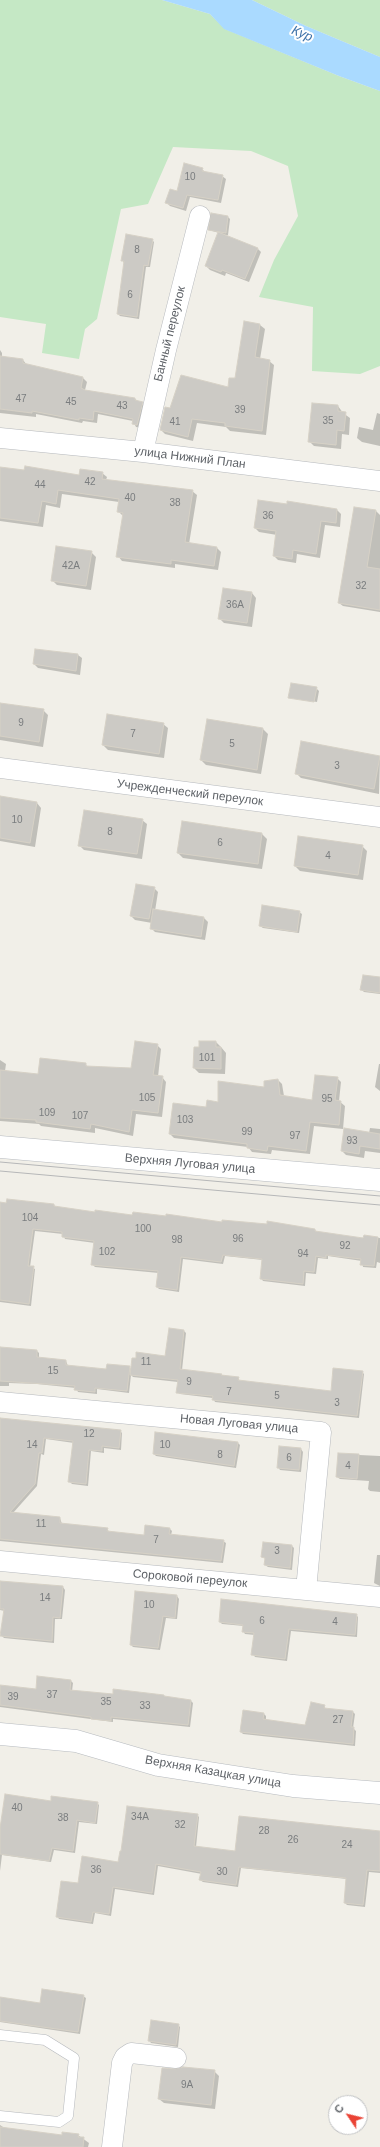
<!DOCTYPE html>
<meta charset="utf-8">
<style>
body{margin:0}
#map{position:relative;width:380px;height:2147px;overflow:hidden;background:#f1efe8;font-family:Arial,sans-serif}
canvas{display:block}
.north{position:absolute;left:328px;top:2095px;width:40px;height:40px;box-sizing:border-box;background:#fff;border:1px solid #bfc1c3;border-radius:50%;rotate:305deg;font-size:11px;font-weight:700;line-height:16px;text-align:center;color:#5f6368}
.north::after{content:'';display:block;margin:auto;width:14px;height:18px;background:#ea4335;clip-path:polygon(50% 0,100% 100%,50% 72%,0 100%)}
</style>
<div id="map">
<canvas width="380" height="2147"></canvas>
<div class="north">С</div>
</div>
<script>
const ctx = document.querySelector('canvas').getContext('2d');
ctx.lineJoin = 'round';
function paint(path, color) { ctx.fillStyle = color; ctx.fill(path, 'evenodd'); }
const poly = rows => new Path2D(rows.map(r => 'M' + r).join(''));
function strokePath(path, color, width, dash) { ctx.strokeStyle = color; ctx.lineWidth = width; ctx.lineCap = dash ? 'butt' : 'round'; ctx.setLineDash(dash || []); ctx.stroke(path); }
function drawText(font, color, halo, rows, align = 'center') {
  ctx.font = font + ' Arial,sans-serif'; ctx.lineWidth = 4; ctx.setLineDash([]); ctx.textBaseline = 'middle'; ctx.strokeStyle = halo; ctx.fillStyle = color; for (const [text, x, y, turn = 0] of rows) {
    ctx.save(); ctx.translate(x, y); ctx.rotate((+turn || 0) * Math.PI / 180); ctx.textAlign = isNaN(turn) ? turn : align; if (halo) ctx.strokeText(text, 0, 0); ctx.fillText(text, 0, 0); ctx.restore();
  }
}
paint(poly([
 [0,0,162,0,210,14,225,29,339,76,380,91,380,366,360,374,312,371,313,307,259,297,274,260,298,216,288,166,251,151,173,147,148,204,121,209,97,319,85,329,79,359,42,353,46,324,0,317],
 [252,0,380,0,380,57,306,26]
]), '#c5e8c5');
paint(poly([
 [162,0,252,0,306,26,380,57,380,91,339,76,224,29,210,14]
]), '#aadaff');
paint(poly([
 [202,169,206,173,222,176,226,179,221,203,190,197,186,211,170,206,167,203],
 [228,217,230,219,228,235,223,235,257,248,261,252,249,282,226,273,225,276,210,270,206,266,219,233,209,230],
 [152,240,154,242,150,267,146,267,139,319,120,316,118,314,124,263,122,260],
 [245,322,260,325,265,329,260,359,269,361,274,365,266,435,230,431,226,427,197,423,193,441,165,434,161,430,171,409,228,388,236,380],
 [0,350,2,353,2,357,23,360,27,365,83,378,87,382,85,390,135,399,146,407,141,428,136,427,133,421,98,414,97,423,83,421,82,423,36,414,36,417,0,413],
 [313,404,338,406,343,413,350,418,349,435,342,434,341,449,314,446,309,441],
 [377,413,380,414,380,446,362,442,357,438,359,427,373,430],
 [0,468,80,476,102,473,107,477,106,480,192,491,197,495,189,544,217,548,221,552,218,570,175,564,175,568,122,561,118,556,123,516,118,511,119,502,62,494,60,508,46,505,43,527,0,521],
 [337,510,341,514,340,527,325,525,320,558,297,554,296,563,278,560,274,556,277,535,259,532,255,528],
 [376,511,380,515,380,612,343,606,339,603],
 [91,552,96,557,91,590,57,585,52,580],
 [252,593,256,598,252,627,224,623,219,618],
 [78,655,82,658,80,675,38,668,34,664],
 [316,688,319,691,317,702,289,697],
 [0,704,43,710,48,715,43,747,0,740],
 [163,724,168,728,164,758,108,750,103,745],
 [263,729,268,734,261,774,206,765,201,760],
 [302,742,380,757,379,794,301,778,296,773],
 [0,797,37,803,41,808,35,847,0,841],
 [142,820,147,824,142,859,84,850,79,845],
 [262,834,267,839,262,869,183,858,178,853],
 [362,846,367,851,363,880,300,871,295,866],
 [154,888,158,892,155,911,204,918,208,922,205,940,155,932,151,928,152,923,135,920,131,916],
 [299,912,302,914,299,933,263,928,260,926],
 [380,978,380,994,364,992,361,989],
 [200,1042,216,1042,221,1047,226,1053,225,1074,199,1073,194,1068],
 [157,1045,161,1049,158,1077,162,1077,166,1082,162,1117,136,1114,133,1136,95,1128,95,1133,41,1126,39,1124,0,1121,0,1060,6,1064,5,1071,39,1075,85,1064,88,1067,132,1069],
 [379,1064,380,1064,380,1091,375,1087],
 [337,1078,341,1082,339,1101,345,1106,343,1129,314,1126,310,1154,272,1150,271,1154,252,1152,248,1147,174,1138,170,1134,206,1108,265,1088,278,1080,282,1084,284,1096,313,1101],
 [370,1128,380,1129,380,1153,365,1151,364,1158,346,1155,342,1151,369,1133],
 [0,1203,54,1205,56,1207,95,1213,315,1230,317,1232,364,1239,364,1236,380,1238,380,1263,377,1262,376,1268,363,1267,362,1261,328,1256,328,1259,318,1258,316,1274,306,1273,305,1286,263,1281,261,1278,263,1260,225,1256,223,1264,183,1259,179,1292,159,1289,157,1287,159,1273,95,1267,92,1264,95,1243,65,1239,63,1234,35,1231,30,1267,35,1269,31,1306,0,1302],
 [169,1329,184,1331,186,1333,182,1370,221,1375,238,1378,240,1381,331,1392,362,1372,364,1374,359,1418,215,1402,213,1398,180,1394,177,1392,178,1382,133,1377,131,1375,129,1393,97,1389,97,1394,78,1392,76,1388,37,1384,9,1383,9,1386,0,1386,0,1348,37,1351,39,1353,39,1358,66,1361,68,1366,107,1371,129,1367,131,1369,166,1357],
 [0,1419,120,1431,122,1433,121,1450,104,1448,104,1453,91,1451,88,1486,72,1484,70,1482,74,1443,46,1439,44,1455,41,1454,37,1486,13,1513,60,1518,62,1524,107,1528,109,1532,145,1536,170,1529,172,1531,171,1535,223,1541,226,1543,223,1563,0,1541],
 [238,1443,240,1445,236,1468,156,1456,154,1454],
 [280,1447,301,1449,303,1452,301,1472,280,1470,278,1467],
 [339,1454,380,1456,380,1492,370,1491,368,1489,369,1481,340,1479,337,1477],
 [292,1546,294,1548,292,1570,268,1567,265,1565,266,1559,262,1557],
 [377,1555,380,1555,380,1586,374,1583],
 [0,1582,63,1587,65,1590,62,1619,55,1619,54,1643,4,1638,2,1636,5,1611,0,1610],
 [177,1596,179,1599,177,1619,166,1618,160,1650,133,1647,131,1645],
 [356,1615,358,1617,357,1637,291,1631,287,1661,255,1657,253,1654,255,1635,245,1634,243,1631,244,1626,222,1624,220,1622],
 [38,1677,71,1681,73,1683,72,1691,191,1701,193,1703,190,1727,113,1719,113,1722,0,1707,0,1686,37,1690],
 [324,1706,326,1709,353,1712,355,1714,353,1728,356,1731,355,1746,243,1734,241,1732,244,1711,264,1714,266,1716,266,1721,306,1726],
 [51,1802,97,1803,99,1805,97,1824,79,1822,75,1853,54,1850,51,1862,2,1855,0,1871,0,1824],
 [197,1815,199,1817,196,1847,235,1852,380,1833,380,1873,369,1872,365,1907,347,1905,345,1903,347,1879,241,1868,238,1887,203,1882,200,1880,202,1874,158,1866,154,1895,115,1889,111,1916,95,1913,93,1924,59,1919,57,1916,78,1884,119,1863],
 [83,1996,86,1998,80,2034,0,2022,0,1998,41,2004],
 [178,2025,180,2027,178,2047,151,2043,149,2040],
 [214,2071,219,2076,215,2109,164,2103,159,2099],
 [0,2125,6,2129,62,2136,78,2135,89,2143,88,2147,0,2147]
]), '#0003');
const building = poly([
 [184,163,203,168,202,171,223,175,218,200,187,195,183,208,165,203,170,189,177,191,184,163],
 [211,213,228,216,226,233,208,230,211,213],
 [218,232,258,248,245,279,222,270,221,272,205,266,218,232],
 [126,234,153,239,148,266,144,265,137,317,117,314,124,261,121,261,126,234],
 [244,321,260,324,255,357,270,360,262,431,225,426,225,423,192,419,188,437,160,430,165,407,170,408,181,375,228,387,229,378,235,378,244,321],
 [0,356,23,359,23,363,83,377,81,388,85,390,135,398,135,400,143,402,137,425,132,424,133,419,94,411,93,420,79,418,79,420,32,411,32,413,0,409,0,356],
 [312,403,338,405,338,411,346,412,344,431,337,430,336,445,308,442,312,403],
 [25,466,79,475,80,469,103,472,102,479,193,490,185,542,217,547,214,566,171,560,171,564,116,557,123,513,117,512,119,499,58,490,56,504,42,501,38,523,0,518,0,467,24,470,25,466],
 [258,500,287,504,287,501,337,509,336,523,321,521,316,554,293,550,292,559,273,556,276,531,254,528,258,500],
 [354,507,376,510,367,567,380,569,380,610,338,603,354,507],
 [56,546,92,551,86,586,51,581,56,546],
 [223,588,252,592,247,623,218,619,223,588],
 [35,649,78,654,76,671,33,664,35,649],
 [291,683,317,687,314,702,288,698,291,683],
 [0,703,44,709,39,742,0,736,0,703],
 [107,714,164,723,159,754,102,745,107,714],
 [207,719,263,728,257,770,200,760,207,719],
 [301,741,380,756,374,789,295,774,301,741],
 [0,796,37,802,30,843,0,838,0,796],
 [84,810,143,819,137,854,78,846,84,810],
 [182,821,262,833,258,864,177,853,182,821],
 [298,836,363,845,358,875,294,866,298,836],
 [136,884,155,887,149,919,130,916,136,884],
 [262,905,300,911,297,932,259,926,262,905],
 [153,909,204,917,201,937,150,929,153,909],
 [363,975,380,977,380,993,360,990,363,975],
 [135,1041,158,1044,153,1075,163,1076,158,1113,132,1110,129,1132,91,1124,90,1129,36,1122,36,1120,0,1118,0,1070,38,1074,40,1058,86,1063,86,1066,131,1068,135,1041],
 [199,1041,216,1041,216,1047,221,1047,221,1069,193,1068,194,1047,199,1047,199,1041],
 [315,1075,338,1077,335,1100,341,1101,339,1125,310,1122,306,1151,268,1146,267,1151,247,1148,247,1144,169,1134,173,1103,206,1107,207,1100,218,1102,218,1081,264,1087,264,1081,278,1079,280,1095,312,1100,315,1075],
 [344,1128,380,1134,380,1149,360,1146,359,1154,341,1151,344,1128],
 [7,1199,54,1204,54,1206,95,1212,95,1210,132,1215,133,1212,166,1216,166,1214,222,1222,222,1220,267,1224,267,1221,315,1229,315,1231,363,1238,364,1235,378,1237,374,1266,360,1265,361,1259,326,1255,326,1258,316,1256,314,1272,304,1271,303,1284,260,1279,262,1259,223,1255,221,1262,181,1257,177,1290,156,1287,158,1271,91,1265,94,1241,62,1237,62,1232,33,1229,28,1266,34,1266,29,1304,0,1300,0,1202,6,1203,7,1199],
 [169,1328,184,1330,180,1369,222,1374,221,1375,239,1377,238,1380,331,1391,333,1368,363,1371,357,1416,212,1400,213,1396,176,1393,178,1380,130,1375,132,1358,136,1358,136,1352,165,1356,169,1328],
 [0,1347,37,1350,37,1357,66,1360,66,1365,106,1369,107,1364,130,1366,127,1391,95,1388,95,1392,74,1390,75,1386,0,1381,0,1347],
 [0,1418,121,1430,119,1448,102,1446,102,1451,89,1450,86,1484,68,1482,73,1441,44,1438,42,1453,39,1453,35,1484,10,1512,60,1517,60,1523,108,1528,107,1531,144,1535,145,1525,170,1528,169,1534,224,1540,221,1561,0,1539,0,1418],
 [155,1432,238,1442,234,1466,153,1454,155,1432],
 [279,1446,301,1448,299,1470,277,1468,279,1446],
 [338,1453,359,1454,357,1479,336,1477,338,1453],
 [263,1542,292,1545,290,1568,264,1565,265,1558,261,1557,263,1542],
 [0,1581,63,1586,60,1618,53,1617,52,1641,0,1636,4,1609,0,1609,0,1581],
 [135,1591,177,1595,175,1618,163,1616,158,1648,130,1645,135,1591],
 [221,1599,357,1614,355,1635,289,1629,285,1659,251,1655,254,1633,242,1632,243,1625,219,1622,221,1599],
 [37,1676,71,1680,70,1690,113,1694,113,1689,164,1695,164,1696,191,1700,188,1725,111,1717,111,1721,91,1719,91,1717,0,1705,0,1685,36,1689,37,1676],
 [311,1702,325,1705,324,1708,353,1711,351,1727,354,1727,353,1744,240,1732,243,1710,264,1713,263,1719,305,1725,311,1702],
 [5,1794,51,1801,51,1796,98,1802,95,1823,77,1820,73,1851,52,1848,49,1861,0,1854,0,1828,5,1794],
 [127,1806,198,1814,194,1846,235,1851,239,1816,380,1831,380,1871,367,1870,363,1905,344,1903,346,1878,239,1867,236,1885,199,1880,201,1872,156,1864,152,1893,113,1887,109,1914,93,1912,91,1922,56,1917,61,1881,78,1883,82,1856,118,1862,120,1851,121,1851,127,1806],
 [42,1989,84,1995,78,2032,0,2021,0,1997,40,2003,42,1989],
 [151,2020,179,2024,176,2045,148,2041,151,2020],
 [183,2067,215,2070,211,2105,158,2099,162,2068,175,2069,183,2067],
 [0,2127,62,2135,62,2132,79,2134,78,2137,84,2137,83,2147,0,2147,0,2127]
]);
paint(building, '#cccac5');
strokePath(building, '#d6d1c6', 1);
const lane = poly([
 [0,2035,45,2040,74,2058,68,2116,59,2122,0,2116]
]);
const street = poly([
 [0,438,143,452,380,481],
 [143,452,166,350,200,216],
 [0,768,380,817],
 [0,1402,321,1432,306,1590],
 [0,1561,380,1597],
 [112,2147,122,2063,125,2057,131,2053,176,2058]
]);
const secondary = poly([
 [0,1147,380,1180],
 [0,1734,76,1741,158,1765,293,1786,380,1793]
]);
strokePath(lane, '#b5b8bc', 11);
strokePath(street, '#b5b8bc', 21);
strokePath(secondary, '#b6babf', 23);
strokePath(lane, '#fff', 10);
strokePath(street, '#fff', 20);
strokePath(secondary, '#fff', 22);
strokePath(poly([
 [0,1162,380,1196],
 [0,1171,380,1205]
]), '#b6b7b8', 1);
drawText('10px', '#7a7d7f', null, [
 ["10",190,177],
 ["8",137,250],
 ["6",130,295],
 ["47",21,399],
 ["45",71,402],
 ["43",122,406],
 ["39",240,410],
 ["35",328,421],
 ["41",175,422],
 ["42",90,482],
 ["44",40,485],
 ["40",130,498],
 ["38",175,503],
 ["36",268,516],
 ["42А",71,566],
 ["32",361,586],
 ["36А",235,605],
 ["9",21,723],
 ["7",133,734],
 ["5",232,744],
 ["3",337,766],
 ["10",17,820],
 ["8",110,832],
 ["6",220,843],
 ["4",328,856],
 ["101",207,1058],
 ["105",147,1098],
 ["95",327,1099],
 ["109",47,1113],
 ["107",80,1116],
 ["103",185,1120],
 ["99",247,1132],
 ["97",295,1136],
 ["93",352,1141],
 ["104",30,1218],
 ["100",143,1229],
 ["96",238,1239],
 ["98",177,1240],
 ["92",345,1246],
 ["102",107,1252],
 ["94",303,1254],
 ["11",146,1362],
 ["15",53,1371],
 ["9",189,1382],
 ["7",229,1392],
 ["5",277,1396],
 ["3",337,1403],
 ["12",89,1434],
 ["14",32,1445],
 ["10",165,1445],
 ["8",220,1455],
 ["6",289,1458],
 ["4",348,1466],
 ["11",41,1524],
 ["7",156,1540],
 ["3",277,1551],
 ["14",45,1598],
 ["10",149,1605],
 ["6",262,1621],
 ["4",335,1622],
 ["37",52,1695],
 ["39",13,1697],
 ["35",106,1702],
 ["33",145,1706],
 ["27",338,1720],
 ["40",17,1808],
 ["34А",140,1817],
 ["38",63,1818],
 ["32",180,1825],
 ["28",264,1831],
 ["26",293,1840],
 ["24",347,1845],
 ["36",96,1870],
 ["30",222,1872],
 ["9А",187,2085]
]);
drawText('12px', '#5f6368', '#fff', [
 ["Банный переулок",170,334,-76],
 ["улица Нижний План",190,458,7],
 ["Учрежденческий переулок",190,793,7],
 ["Верхняя Луговая улица",190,1164,5],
 ["Новая Луговая улица",239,1424,5],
 ["Сороковой переулок",190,1579,5],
 ["Верхняя Казацкая улица",213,1772,10]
]);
drawText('italic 13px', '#4174aa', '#fff', [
 ["Кур",302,34,23]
]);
</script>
